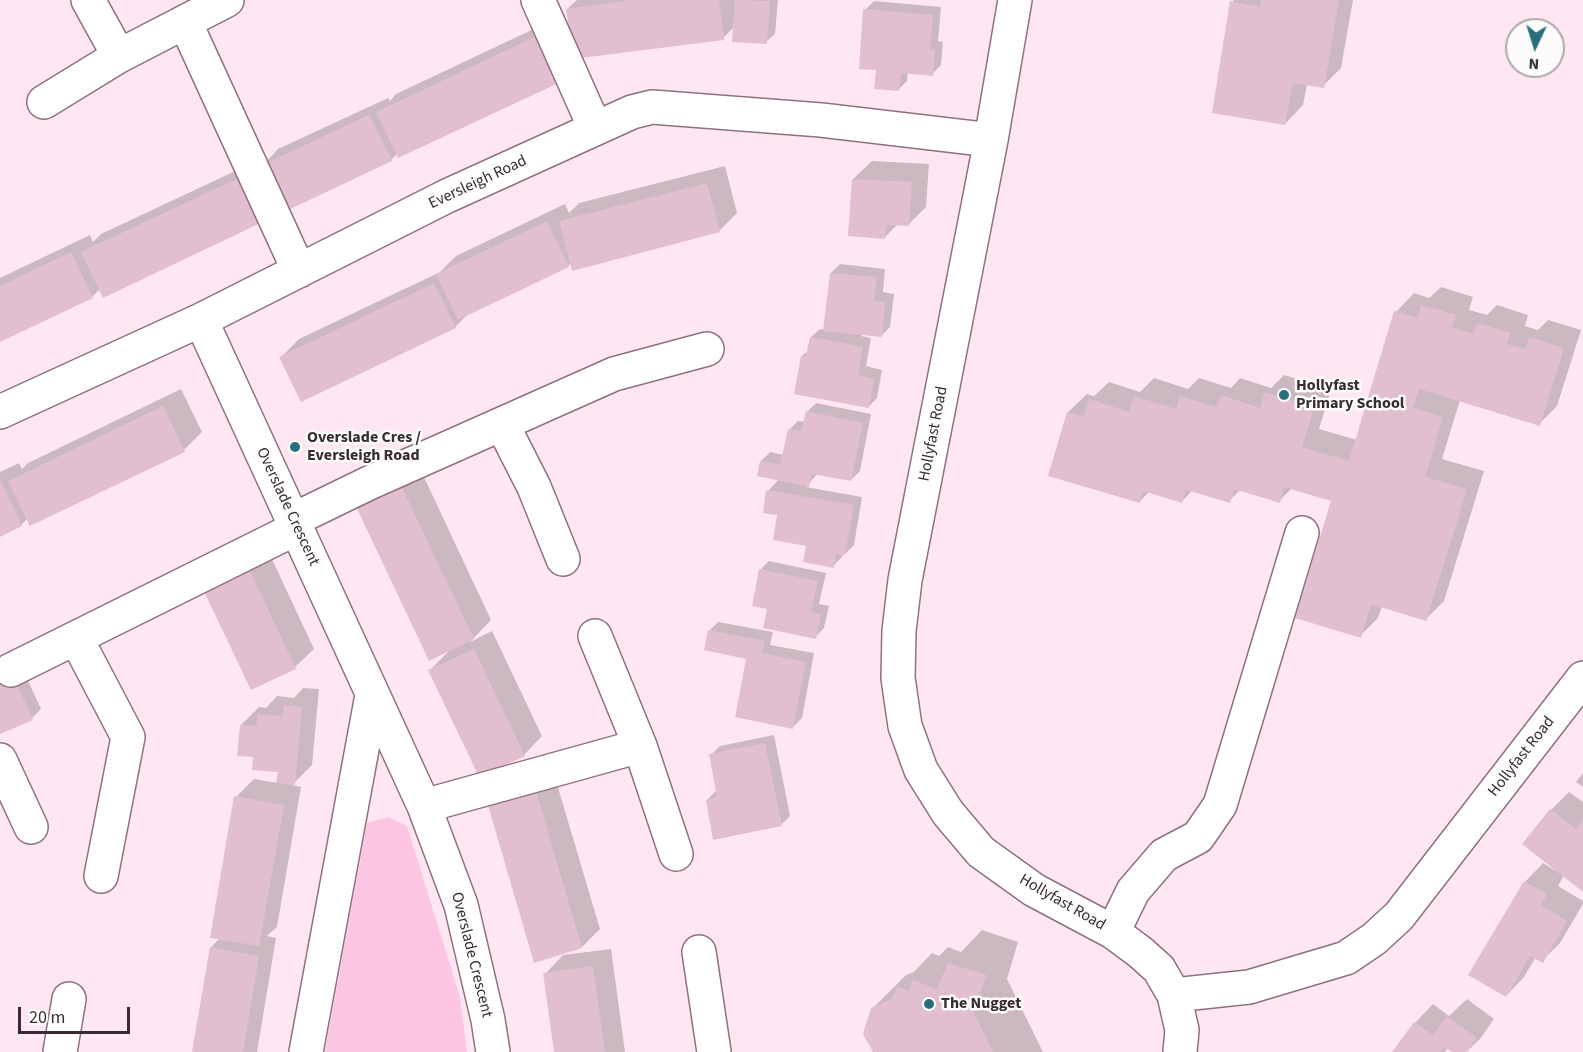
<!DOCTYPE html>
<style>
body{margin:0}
#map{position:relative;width:1583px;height:1052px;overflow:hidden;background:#fee7f2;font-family:"Source Sans 3",sans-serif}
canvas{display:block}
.north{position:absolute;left:1505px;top:18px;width:60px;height:60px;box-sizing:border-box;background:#fcfcfc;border:2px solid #aea8ab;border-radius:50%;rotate:184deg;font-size:16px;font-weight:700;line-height:24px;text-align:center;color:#382b32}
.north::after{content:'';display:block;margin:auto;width:21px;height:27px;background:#286e7d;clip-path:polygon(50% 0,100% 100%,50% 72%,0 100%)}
.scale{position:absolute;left:18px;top:1007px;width:112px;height:27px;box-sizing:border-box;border:3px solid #382b32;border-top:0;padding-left:8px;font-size:18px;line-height:21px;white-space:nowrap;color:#382b32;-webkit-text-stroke:4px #fcfcfc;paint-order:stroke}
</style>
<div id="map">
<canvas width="1583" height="1052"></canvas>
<div class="north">N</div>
<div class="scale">20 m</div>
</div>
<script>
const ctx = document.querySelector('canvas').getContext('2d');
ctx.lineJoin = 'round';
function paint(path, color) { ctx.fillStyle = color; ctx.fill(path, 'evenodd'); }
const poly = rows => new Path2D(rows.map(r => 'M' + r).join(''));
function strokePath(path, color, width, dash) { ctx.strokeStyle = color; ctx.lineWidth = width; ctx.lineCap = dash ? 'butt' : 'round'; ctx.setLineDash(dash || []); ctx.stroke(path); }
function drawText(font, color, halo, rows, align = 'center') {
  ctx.font = font + ' "Source Sans 3",sans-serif'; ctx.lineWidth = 5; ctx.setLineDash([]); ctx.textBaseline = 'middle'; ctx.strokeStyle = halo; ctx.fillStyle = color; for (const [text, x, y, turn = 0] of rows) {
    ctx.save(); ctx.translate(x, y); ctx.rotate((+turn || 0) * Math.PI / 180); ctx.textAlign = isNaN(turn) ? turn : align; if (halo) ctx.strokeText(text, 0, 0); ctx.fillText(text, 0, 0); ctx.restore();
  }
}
paint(poly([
 [389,817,407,826,460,997,467,1052,325,1052,367,823]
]), '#fcc5e1');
paint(poly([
 [577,0,778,0,775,34,766,42,735,26,723,38,580,57,398,153,391,160,100,289,92,297,0,340,0,278,90,235,93,242,101,234,265,157,267,161,278,149,388,98,390,101,396,94,561,16,570,34,567,9],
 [1234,0,1353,0,1341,68,1323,86,1307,84,1303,105,1285,124,1232,2],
 [874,1,941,7,938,41,943,42,941,65,932,74,908,72,907,81,898,90,865,10],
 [872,161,929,164,926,207,908,225,898,224,885,237,853,179],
 [725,166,737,213,719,231,572,262,568,266,469,313,455,327,281,357,299,339,440,272,456,256,565,204,569,213,579,203],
 [840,264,885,269,883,292,894,294,890,327,881,336,861,334,861,336,871,338,866,366,882,370,877,398,868,407,802,356,809,350,811,337,820,329,825,330,831,273],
 [1441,287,1473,297,1469,310,1487,315,1497,305,1528,315,1525,326,1538,330,1548,320,1581,330,1557,406,1539,424,1460,400,1442,459,1484,471,1444,601,1426,619,1382,606,1378,618,1360,636,1332,500,1292,488,1279,501,1241,489,1229,501,1193,490,1182,501,1150,491,1139,502,1068,412,1087,394,1094,396,1109,382,1140,392,1154,378,1188,389,1199,378,1231,388,1240,378,1271,388,1284,375,1331,389,1319,429,1357,440,1396,312,1414,293,1429,298],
 [181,389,202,432,184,450,28,518,21,525,0,535,0,472,19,463,22,469,28,463],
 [816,403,871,414,860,471,851,480,818,473,806,487,862,497,854,545,845,554,843,553,842,557,833,566,808,545,779,514,768,491,779,479,761,461,770,452,784,455,789,430,798,421,805,422,807,412],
 [416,460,491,620,470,642,492,631,542,736,524,755,430,670,451,649,354,499],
 [264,542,314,649,295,667,251,688,201,582],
 [769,561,826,573,819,604,829,606,824,628,815,637,769,607,760,570],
 [718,622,773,632,770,645,814,653,802,718,793,727,748,658,709,631],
 [23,670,41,709,32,718,0,732,0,681],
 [303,688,319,689,312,765,292,785,301,787,277,927,267,936,276,938,257,1052,193,1052,211,947,220,938,236,797,254,779,278,783,279,771,255,756,241,725,259,707,266,708,277,696,294,698],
 [774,735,790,816,781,825,707,800,716,791,711,755,720,746],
 [551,764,600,929,582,947,486,796],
 [1583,773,1583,787,1576,782],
 [1569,792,1583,802,1583,889,1564,875,1558,886,1583,901,1583,904,1560,943,1542,961,1536,957,1524,977,1506,996,1525,882,1543,863,1556,871,1557,869,1524,843,1551,810],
 [982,930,1018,942,1007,979,1043,1052,875,1052,872,1009,906,975,914,972,932,953,939,956,948,947,961,952],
 [611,949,625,1052,556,1052,545,974,563,955],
 [1467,999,1494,1019,1480,1039,1466,1052,1455,1052,1448,1047,1445,1052,1394,1052,1415,1023,1433,1004,1449,1016]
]), '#0003');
paint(poly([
 [630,0,719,0,724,40,573,59,566,9],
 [735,0,770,1,767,44,732,42],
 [1261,0,1339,0,1324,88,1293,83,1285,125,1212,113,1230,1,1260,7],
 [863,9,933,15,930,50,935,50,933,76,901,73,899,91,874,89,876,70,859,69],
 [543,33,565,80,398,158,376,112],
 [369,115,392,161,280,214,258,167],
 [247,174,269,219,103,298,81,252],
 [852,179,912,182,909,226,886,225,885,239,848,236],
 [707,183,720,232,572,271,559,221],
 [547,221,569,267,458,320,436,274],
 [71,252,93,298,0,342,0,286],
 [830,273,877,277,874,301,885,302,882,337,823,331],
 [434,283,456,328,301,402,279,357],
 [1421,305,1456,315,1452,328,1474,334,1477,323,1510,333,1507,344,1525,349,1529,337,1564,348,1540,426,1419,389,1413,408,1443,417,1425,477,1467,489,1426,621,1371,604,1361,638,1295,618,1331,501,1284,487,1280,503,1234,489,1230,503,1186,490,1182,503,1143,491,1140,503,1048,476,1067,412,1084,416,1089,399,1129,412,1134,396,1176,409,1180,396,1217,407,1221,395,1260,408,1265,392,1314,408,1302,447,1349,461,1394,311,1417,318],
 [810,337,863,347,858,375,874,379,869,408,794,394,801,356,806,356],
 [163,406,185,452,30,526,8,481],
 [806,411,863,423,851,481,812,474,809,487,757,476,760,461,780,465,788,429,801,432],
 [397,477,474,639,429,661,352,498],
 [0,479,22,526,0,537],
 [766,490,854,505,845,555,836,554,834,568,803,562,806,546,773,540,777,515,763,513],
 [245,560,296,669,251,690,199,581],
 [759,569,818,581,811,612,821,614,816,639,763,628,767,609,752,606],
 [708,630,765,641,762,653,806,662,793,729,735,717,746,659,704,650],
 [474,649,525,756,479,777,428,670],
 [14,678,33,720,0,734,0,685],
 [284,705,302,707,295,785,276,783,278,772,252,770,253,757,237,756,240,725,256,726,258,714,283,716],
 [765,743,782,826,713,840,706,800,717,797,709,754],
 [533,781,582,948,534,963,485,795],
 [234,796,284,805,259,946,210,938],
 [1550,809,1576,829,1583,819,1583,892,1522,844],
 [1524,881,1547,894,1541,905,1567,921,1543,963,1530,956,1506,997,1468,975],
 [210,947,259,956,243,1052,192,1052],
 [948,963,986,975,974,1013,993,1052,873,1052,863,1034,871,1008,892,999,897,986,909,991,913,980,937,989],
 [593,966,605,1052,554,1052,543,973],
 [1447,1016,1477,1038,1467,1052,1452,1052,1445,1047,1441,1052,1392,1052,1414,1022,1433,1035]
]), '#e1bed0');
const minor = poly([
 [88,0,119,56],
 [538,0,595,128],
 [1015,0,991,140,905,580,899,631,898,678,905,726,921,770,948,813,981,852,1034,890,1113,932,1140,952,1159,969,1174,995,1182,1030,1180,1052],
 [185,22,299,271],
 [44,102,119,56,227,0],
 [201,320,424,806,461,905,488,1020,493,1052],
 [0,412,201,320,447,196,632,112,652,107,821,120,991,140],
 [502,424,534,487,563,559],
 [293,520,369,483,614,374,707,349],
 [595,636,640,746],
 [76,638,128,737,101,876],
 [11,670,297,528],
 [0,760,31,827],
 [424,806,640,746,676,854],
 [1113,932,1133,891,1164,855,1198,837,1220,805,1302,533],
 [699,952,714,1052],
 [1174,995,1249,987,1346,958,1374,939,1399,916,1583,678],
 [60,1052,69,999],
 [306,1052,372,695]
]);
strokePath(minor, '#907080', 36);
strokePath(minor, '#fff', 33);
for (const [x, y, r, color] of [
 [1284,395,6,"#286e7d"],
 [295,447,6,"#286e7d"],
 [929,1004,6,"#286e7d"]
]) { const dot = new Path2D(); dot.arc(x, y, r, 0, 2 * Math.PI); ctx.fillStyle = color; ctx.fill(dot); strokePath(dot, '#fcfcfc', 2); }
drawText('16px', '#382b32', '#fcfcfc', [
 ["Eversleigh Road",478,183,-25],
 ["Hollyfast Road",934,434,-79],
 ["Overslade Crescent",287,507,65],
 ["Hollyfast Road",1522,757,-52],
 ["Hollyfast Road",1062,903,30],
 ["Overslade Crescent",471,955,76]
]);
drawText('bold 16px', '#382b32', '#fcfcfc', [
 ["Hollyfast",1296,386],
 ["Primary School",1296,404],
 ["Overslade Cres /",307,438],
 ["Eversleigh Road",307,456],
 ["The Nugget",941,1004]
], 'left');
</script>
